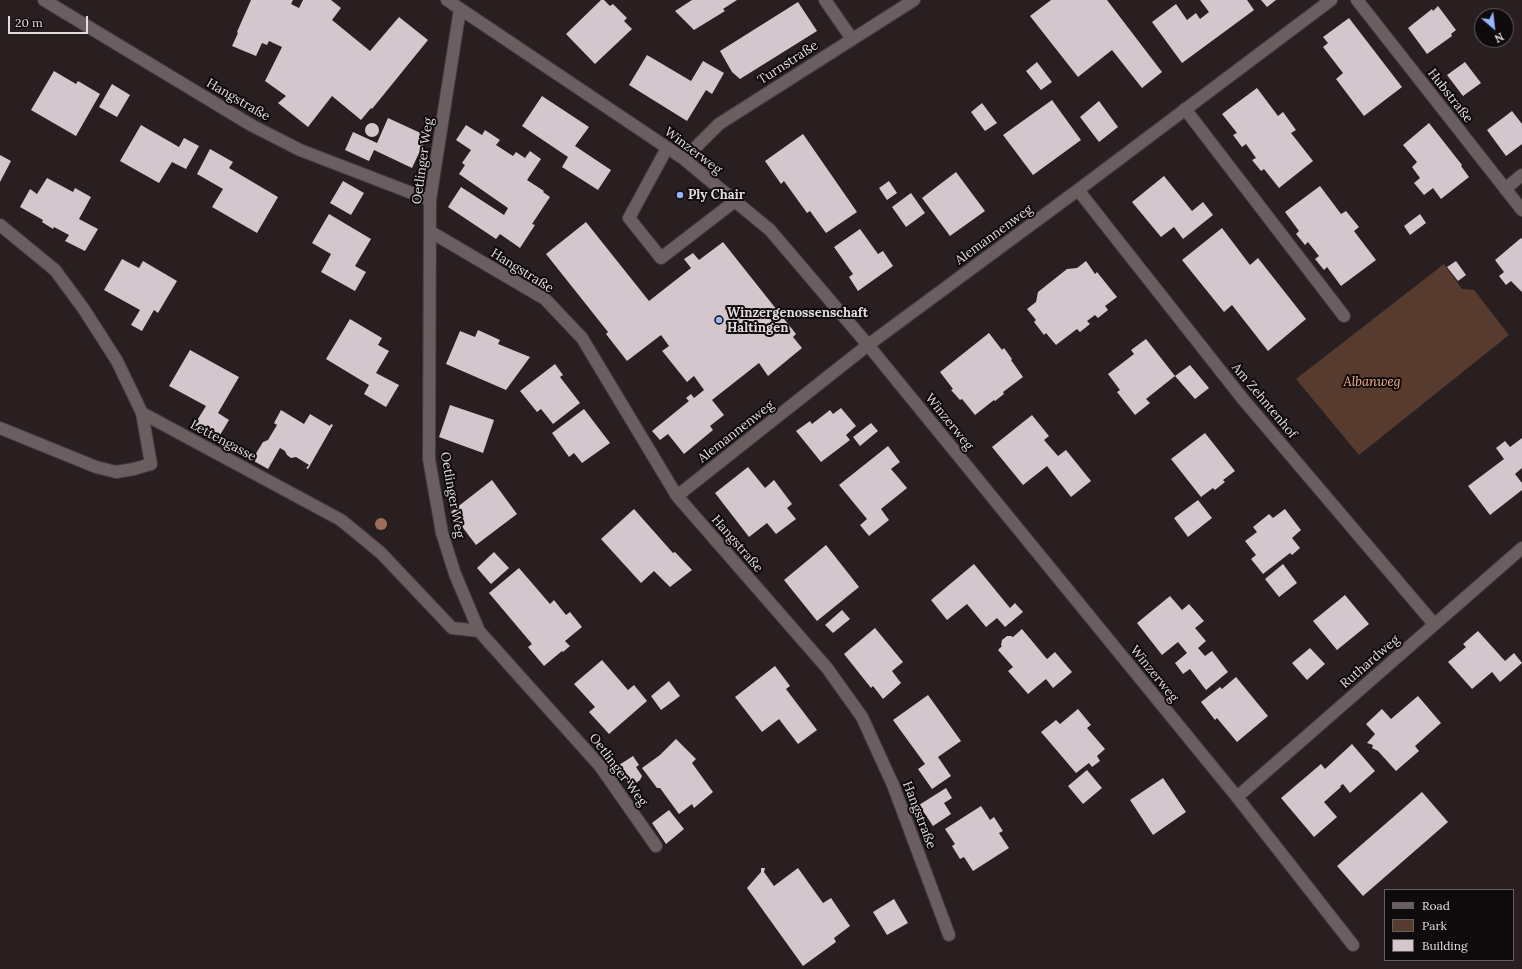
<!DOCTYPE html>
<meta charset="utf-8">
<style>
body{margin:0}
#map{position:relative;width:1522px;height:969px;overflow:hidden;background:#291f21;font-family:Lora,serif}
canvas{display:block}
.legend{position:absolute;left:1384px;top:889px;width:130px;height:72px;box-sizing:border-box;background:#0f0a0b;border:1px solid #635e5f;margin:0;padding:5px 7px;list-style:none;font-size:12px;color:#e2dbdc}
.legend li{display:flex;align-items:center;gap:8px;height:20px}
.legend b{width:20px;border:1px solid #635e5f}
.north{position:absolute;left:1474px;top:8px;width:40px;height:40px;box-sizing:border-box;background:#0f0a0b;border:1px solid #635e5f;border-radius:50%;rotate:152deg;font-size:11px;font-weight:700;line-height:16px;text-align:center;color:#e2dbdc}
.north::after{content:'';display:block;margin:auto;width:14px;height:18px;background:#97b6fd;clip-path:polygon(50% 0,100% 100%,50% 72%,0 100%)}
.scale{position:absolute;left:8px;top:16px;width:80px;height:18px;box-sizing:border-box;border:2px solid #e2dbdc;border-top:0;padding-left:5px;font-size:12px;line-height:14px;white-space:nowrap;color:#e2dbdc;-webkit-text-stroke:3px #0f0a0b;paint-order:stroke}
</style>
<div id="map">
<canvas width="1522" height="969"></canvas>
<ul class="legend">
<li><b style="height:5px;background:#6a5e60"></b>Road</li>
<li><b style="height:11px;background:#573b2e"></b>Park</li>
<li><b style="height:11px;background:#d3c7cd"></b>Building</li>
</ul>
<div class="north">N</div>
<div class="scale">20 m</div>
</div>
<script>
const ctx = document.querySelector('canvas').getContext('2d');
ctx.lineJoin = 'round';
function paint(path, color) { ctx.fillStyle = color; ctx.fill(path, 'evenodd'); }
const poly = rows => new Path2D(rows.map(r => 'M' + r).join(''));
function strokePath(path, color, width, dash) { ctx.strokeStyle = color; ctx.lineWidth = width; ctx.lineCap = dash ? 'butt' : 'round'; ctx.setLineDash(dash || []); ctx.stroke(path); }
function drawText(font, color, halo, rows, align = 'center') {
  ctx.font = font + ' Lora,serif'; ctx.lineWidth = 4; ctx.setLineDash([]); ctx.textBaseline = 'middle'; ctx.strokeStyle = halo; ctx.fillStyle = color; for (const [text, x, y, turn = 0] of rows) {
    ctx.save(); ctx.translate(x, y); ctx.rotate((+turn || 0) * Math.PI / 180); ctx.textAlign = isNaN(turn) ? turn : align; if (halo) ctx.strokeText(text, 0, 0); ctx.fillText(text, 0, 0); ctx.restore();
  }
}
paint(poly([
 [1444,264,1462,289,1474,290,1509,335,1359,455,1296,379]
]), '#573b2e');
paint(poly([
 [251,0,293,0,291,4,299,8,303,0,331,0,341,8,332,20,370,51,399,17,428,40,372,109,371,108,361,120,332,96,308,127,278,103,286,96,265,81,282,47,269,41,267,45,262,43,256,56,232,46,238,33,237,32],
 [601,0,604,0,610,6,613,4,627,18,624,21,632,29,595,64,566,34],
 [692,0,737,0,723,9,725,11,694,30,675,11],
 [1051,0,1107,0,1162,72,1142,88,1112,50,1078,77,1030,16],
 [1200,0,1247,0,1254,10,1182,63,1152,22,1176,4,1187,20,1196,13,1200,19,1209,12],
 [1261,0,1276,0,1267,7],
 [798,2,817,31,740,79,732,72,720,51],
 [1438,6,1456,30,1451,34,1452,36,1427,54,1408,28,1432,9,1433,11],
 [1349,18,1402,87,1364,116,1336,79,1343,73,1323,47,1328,43,1323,37],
 [647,55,691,81,703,61,724,73,712,94,706,90,687,121,629,85],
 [1037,62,1052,82,1041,90,1026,71],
 [1465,62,1481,83,1463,96,1447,75],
 [54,71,76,84,78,81,100,94,76,136,31,110],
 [112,84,130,95,117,117,99,107],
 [1257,88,1278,116,1283,112,1296,130,1291,133,1313,161,1279,188,1264,169,1261,171,1252,160,1256,158,1246,144,1242,147,1233,135,1237,133,1222,114],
 [542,96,589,127,575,146,611,170,598,190,562,167,568,157,522,126],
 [1052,100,1081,140,1033,175,1003,135],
 [1099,101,1118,127,1099,142,1080,117],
 [982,103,997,123,985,131,971,112],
 [1512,111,1522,124,1522,144,1506,156,1487,130],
 [388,118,427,136,412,168,374,150,369,161,345,150,353,132,377,143],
 [1429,123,1462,165,1461,166,1469,177,1441,199,1433,188,1424,195,1414,183,1420,178,1412,167,1417,162,1403,145],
 '365 130a7 7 0 1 1 14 0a7 7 0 1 1-14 0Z',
 [141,125,179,147,184,138,199,146,186,169,172,162,159,183,120,161],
 [466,125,482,135,485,130,500,140,496,145,513,156,516,152,525,158,530,151,541,159,527,180,544,191,543,192,550,197,532,224,535,225,520,248,500,234,496,239,448,207,461,187,504,215,508,208,459,174,465,165,462,163,471,150,456,140],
 [803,134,857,212,826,233,810,211,807,213,784,181,781,184,765,161],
 [210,149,233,162,229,168,278,197,257,233,212,207,223,189,197,174],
 [0,155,11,161,0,182],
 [956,172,985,211,950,236,922,198],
 [1164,176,1192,211,1203,202,1213,215,1183,239,1174,227,1161,237,1132,202],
 [47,178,73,192,75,188,91,197,79,219,98,229,85,251,65,241,69,235,54,227,53,229,42,222,43,220,20,207,30,189,37,194],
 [343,181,364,193,351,215,330,203],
 [889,181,897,193,887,200,879,188],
 [1320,186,1341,214,1346,211,1359,227,1354,231,1376,260,1341,286,1327,267,1324,270,1315,259,1319,256,1308,242,1305,245,1296,234,1299,231,1285,212],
 [911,193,925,213,906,227,892,207],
 [329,214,371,239,355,266,366,272,355,291,321,272,331,254,312,243],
 [1420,214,1426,223,1410,235,1404,226],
 [586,222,649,301,691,268,684,259,693,253,699,260,723,242,796,334,793,337,802,348,768,376,759,363,712,400,724,415,710,426,713,430,684,454,668,434,660,440,652,431,689,401,686,398,691,394,694,398,704,390,694,376,687,382,663,352,662,351,669,346,661,335,627,361,606,334,608,332,546,254],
 [1222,228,1250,265,1258,258,1306,319,1268,351,1232,305,1224,312,1182,260],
 [860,229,878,254,883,251,893,266,858,291,849,277,853,274,834,247],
 [1521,238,1522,239,1522,292,1511,281,1506,285,1499,276,1504,272,1495,260],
 [122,259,139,268,143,261,177,281,158,313,154,310,142,331,131,325,140,310,104,290],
 [1086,261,1095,274,1097,272,1117,297,1105,306,1108,310,1098,318,1095,315,1087,321,1090,324,1080,332,1077,329,1056,345,1046,333,1044,335,1034,322,1036,320,1027,309,1036,302,1038,292,1067,269,1077,268],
 [1456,261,1466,275,1458,281,1447,267],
 [350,319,382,338,378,345,389,351,376,373,399,385,386,407,364,394,369,385,326,359],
 [478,330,500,340,498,344,530,357,506,390,446,364,460,331,475,337],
 [989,333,1002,350,1004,348,1012,359,1011,360,1023,377,1003,392,1004,394,995,401,994,400,975,415,962,399,960,400,951,390,953,389,940,372],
 [1146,339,1175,376,1146,399,1150,403,1135,415,1117,392,1120,390,1108,374,1134,354,1131,350],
 [190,350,239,377,218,413,229,420,217,440,193,427,206,406,169,386],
 [555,364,563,375,560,377,580,403,553,424,541,409,537,412,520,391],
 [1190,365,1209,388,1195,399,1175,376],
 [450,405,494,420,483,453,439,437],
 [841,408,856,426,846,435,850,440,821,462,796,431,810,421,812,424,830,410,833,414],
 [584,409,610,443,582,463,574,453,569,457,552,433],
 [281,410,304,424,310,414,330,426,331,424,333,425,308,469,306,468,309,465,296,457,291,458,287,455,285,451,280,448,268,469,252,460,263,442,268,440,277,425,274,423],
 [1032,415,1049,436,1044,440,1058,456,1066,450,1091,481,1071,497,1047,466,1023,485,992,447],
 [871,423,878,431,860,446,853,437],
 [1205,433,1235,471,1223,480,1225,482,1215,490,1213,488,1201,497,1171,459],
 [1522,438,1522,468,1515,474,1522,483,1522,490,1490,515,1468,486,1504,459,1496,448,1505,441,1510,447],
 [888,446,900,462,891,469,907,488,881,509,889,520,869,536,860,525,867,519,839,485],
 [748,467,765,488,774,480,792,504,787,508,796,519,776,534,767,523,749,537,715,493],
 [492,480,517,514,476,545,451,512],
 [1198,500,1212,518,1188,537,1174,518],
 [634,509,673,553,675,552,692,570,670,587,654,571,641,583,601,539],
 [1285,509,1301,530,1292,538,1300,548,1292,555,1290,553,1263,574,1251,559,1256,555,1245,541,1257,532,1253,527,1269,514,1273,518],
 [826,545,859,587,817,621,784,580],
 [494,552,509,568,491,584,477,568],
 [974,564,1010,608,1015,603,1023,612,1005,627,997,618,986,627,967,604,947,620,931,600],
 [1283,564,1297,583,1279,597,1265,579],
 [519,568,550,604,554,600,566,615,570,612,582,627,565,641,570,646,563,652,562,651,544,666,528,647,532,644,489,593],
 [1345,595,1369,624,1337,650,1313,621],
 [1170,596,1182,610,1189,604,1204,621,1195,628,1206,641,1198,648,1205,656,1212,651,1228,672,1206,690,1190,669,1183,674,1175,663,1187,653,1178,642,1162,655,1137,623],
 [842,610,850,619,833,633,825,625],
 [875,628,903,662,892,671,901,683,883,699,873,686,871,688,844,654],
 [1022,629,1047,659,1055,652,1072,672,1053,688,1046,679,1028,694,1008,671,1013,667,998,650,1002,646,1001,645,1002,640,1007,636,1011,636,1013,637],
 [1478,631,1505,661,1514,653,1522,663,1500,682,1492,672,1472,689,1448,662,1466,647,1463,644],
 [1310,648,1325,664,1307,680,1292,663],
 [602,660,628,690,634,685,647,701,609,734,589,712,595,707,574,684],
 [775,666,790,686,786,689,817,730,798,744,779,719,762,732,735,697],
 [1236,677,1268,716,1237,742,1217,718,1215,720,1201,702,1220,687,1222,689],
 [669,681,680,696,661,710,651,696],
 [928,695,961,741,938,757,951,776,932,789,918,769,925,764,893,720],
 [1418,696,1441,723,1415,746,1419,751,1396,771,1378,751,1372,748,1373,745,1367,743,1375,734,1366,724,1382,709,1391,719],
 [1078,709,1091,725,1087,728,1105,749,1097,756,1100,761,1092,767,1089,763,1076,773,1041,732,1056,720,1060,724],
 [676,739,696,759,692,763,713,792,694,808,692,804,679,814,660,788,657,788,642,768,660,755],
 [1352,744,1375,771,1350,793,1343,784,1340,786,1341,787,1324,802,1337,817,1314,837,1281,798,1321,764,1325,769],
 [633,756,639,765,636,767,642,776,640,780,631,787,616,767],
 [1087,770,1102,788,1083,804,1068,786],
 [1163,778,1186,812,1153,835,1130,800],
 [946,788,952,798,944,803,951,814,933,826,919,805],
 [1422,792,1448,822,1363,896,1337,866],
 [981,806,990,820,994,817,1003,831,999,833,1009,848,973,871,964,857,960,859,952,846,955,844,945,829],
 [669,810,684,829,666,844,652,823],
 [761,868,765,868,764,872,774,886,798,868,823,903,831,898,850,926,834,938,836,942,803,966,747,888,761,872],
 [894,899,908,923,887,935,873,912]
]), '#d3c7cd');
const lane = poly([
 [1185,109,1344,316],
 [667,148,629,218,661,258,735,201]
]);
const street = poly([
 [44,0,251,125,300,150,430,200],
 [447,0,684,159,770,230,868,345,1237,797,1353,945],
 [825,0,852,39],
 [1357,0,1522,210],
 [460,9,430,200,429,459,442,533,455,574,479,631,600,766,656,846],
 [684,159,719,124,914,0],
 [1505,189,1522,175],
 [1078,190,1242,398,1434,624],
 [0,225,55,270,83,308,117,361,142,413,151,464,134,469,116,472,96,467,0,428],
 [431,232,545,299,582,338,677,496,827,668,862,717,893,785,949,935],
 [142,413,341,520,381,553,452,628,479,631],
 [677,496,868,345,1078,190,1331,0],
 [1237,797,1522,548]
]);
strokePath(lane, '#433b3d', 14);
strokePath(street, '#433b3d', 14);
strokePath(lane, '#6a5e60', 12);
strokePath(street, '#6a5e60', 12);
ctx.fillStyle = '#9d6e5b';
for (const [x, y] of [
 [381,524]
]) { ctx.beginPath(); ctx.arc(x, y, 6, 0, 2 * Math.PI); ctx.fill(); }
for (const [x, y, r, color] of [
 [680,195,4,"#97b6fd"],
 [719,320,4,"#97b6fd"]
]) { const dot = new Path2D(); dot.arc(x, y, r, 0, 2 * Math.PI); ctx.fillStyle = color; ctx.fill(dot); strokePath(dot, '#0f0a0b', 1.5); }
drawText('13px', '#e2dbdc', '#0f0a0b', [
 ["Turnstraße",788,63,-33],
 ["Hubstraße",1450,96,52],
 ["Hangstraße",238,100,30],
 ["Winzerweg",693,151,37],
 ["Oetlinger Weg",423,161,-82],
 ["Alemannenweg",994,235,-36],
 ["Hangstraße",522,271,32],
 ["Am Zehntenhof",1264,401,50],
 ["Winzerweg",949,422,51],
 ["Alemannenweg",736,432,-38],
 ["Lettengasse",223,441,28],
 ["Oetlinger Weg",452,495,80],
 ["Hangstraße",737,544,49],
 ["Ruthardweg",1370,662,-41],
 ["Winzerweg",1154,674,51],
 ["Oetlinger Weg",618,770,53],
 ["Hangstraße",919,815,69]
]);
drawText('bold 13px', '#e2dbdc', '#0f0a0b', [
 ["Ply Chair",688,195],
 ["Winzergenossenschaft",727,313],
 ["Haltingen",727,328]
], 'left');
drawText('italic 13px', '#fcaf8b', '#0f0a0b', [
 ["Albanweg",1372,382]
]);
</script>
